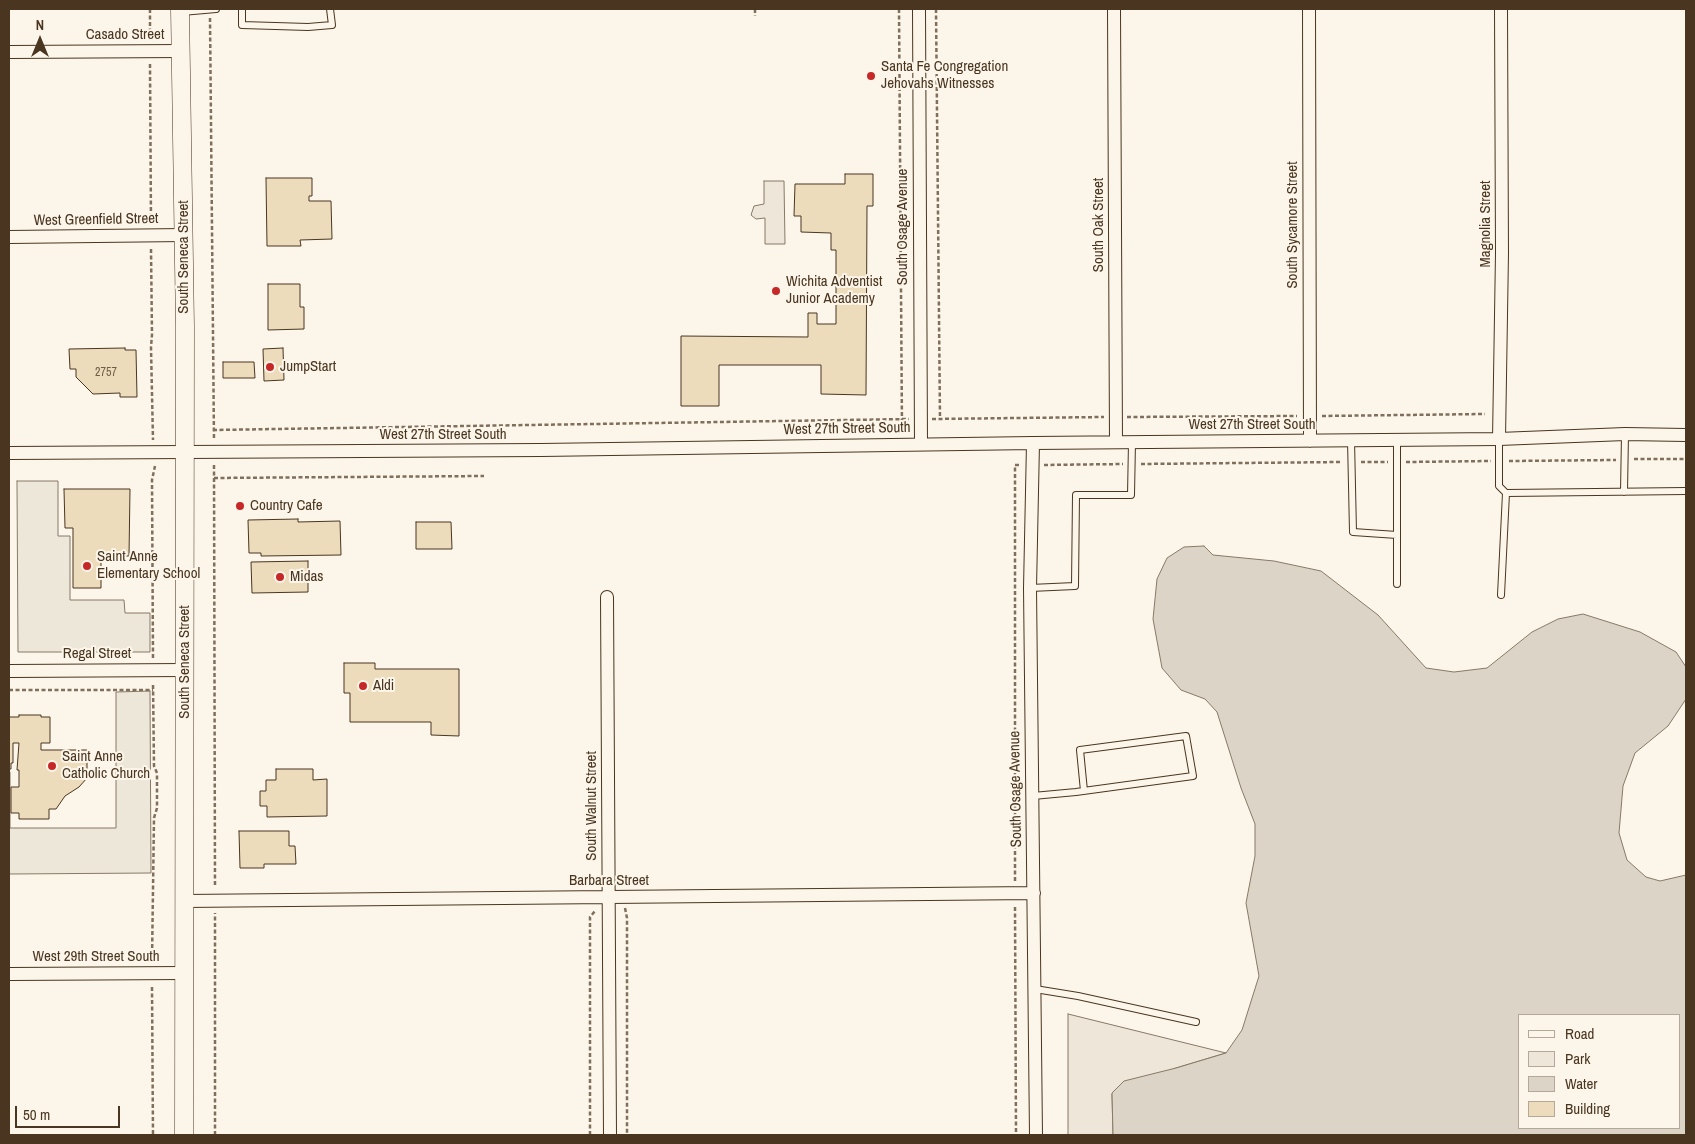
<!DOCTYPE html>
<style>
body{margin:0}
#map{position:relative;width:1695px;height:1144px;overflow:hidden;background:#fbf6e9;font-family:"Archivo Narrow",sans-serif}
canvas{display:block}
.frame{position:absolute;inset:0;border:10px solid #4a3520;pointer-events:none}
.legend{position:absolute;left:1518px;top:1014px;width:162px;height:115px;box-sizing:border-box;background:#fbf6e9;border:1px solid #b4a999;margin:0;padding:6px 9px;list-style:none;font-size:15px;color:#4a3520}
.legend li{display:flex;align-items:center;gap:10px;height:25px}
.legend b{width:25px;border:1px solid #b4a999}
.north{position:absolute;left:15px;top:15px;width:50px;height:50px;-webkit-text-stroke:4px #fbf6e9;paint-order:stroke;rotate:0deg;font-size:14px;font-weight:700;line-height:20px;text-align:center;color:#4a3520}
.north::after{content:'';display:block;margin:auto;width:18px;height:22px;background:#4a3520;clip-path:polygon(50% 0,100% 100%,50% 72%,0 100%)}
.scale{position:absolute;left:15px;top:1106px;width:105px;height:22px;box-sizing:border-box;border:2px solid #4a3520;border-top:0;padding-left:6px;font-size:15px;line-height:18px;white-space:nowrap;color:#4a3520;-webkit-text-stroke:4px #fbf6e9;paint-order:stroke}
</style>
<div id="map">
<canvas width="1695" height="1144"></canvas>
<div class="frame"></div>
<ul class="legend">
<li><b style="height:6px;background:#fbf6e9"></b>Road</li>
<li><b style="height:14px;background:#ede6d9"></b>Park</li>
<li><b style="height:14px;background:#dcd4c6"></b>Water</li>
<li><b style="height:14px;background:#ecdcbc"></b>Building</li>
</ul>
<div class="north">N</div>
<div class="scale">50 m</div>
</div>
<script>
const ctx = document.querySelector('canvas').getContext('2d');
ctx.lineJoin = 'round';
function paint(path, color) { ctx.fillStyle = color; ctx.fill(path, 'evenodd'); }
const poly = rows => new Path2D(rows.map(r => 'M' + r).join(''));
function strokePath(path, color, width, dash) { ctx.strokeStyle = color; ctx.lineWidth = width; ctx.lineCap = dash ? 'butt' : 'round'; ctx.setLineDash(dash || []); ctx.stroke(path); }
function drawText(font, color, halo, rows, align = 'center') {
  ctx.font = font + ' "Archivo Narrow",sans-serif'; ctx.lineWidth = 4; ctx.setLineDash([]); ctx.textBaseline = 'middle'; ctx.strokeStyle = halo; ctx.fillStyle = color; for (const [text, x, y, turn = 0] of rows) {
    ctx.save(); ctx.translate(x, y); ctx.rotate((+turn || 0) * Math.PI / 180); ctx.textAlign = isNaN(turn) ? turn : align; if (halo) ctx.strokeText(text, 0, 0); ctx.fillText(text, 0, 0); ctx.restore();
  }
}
const green = poly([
 [764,181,784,181,785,244,765,244,765,218,756,219,751,215,754,206,764,204,764,181],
 [1068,1014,1226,1053,1176,1068,1112,1094,1113,1135,1068,1135,1068,1014]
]);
paint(green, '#ede6d9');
strokePath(green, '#887966', 1);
const parking = poly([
 [17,481,58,481,58,536,70,536,70,600,124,600,125,613,150,613,150,652,18,652,17,481],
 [150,691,151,873,9,874,9,772,10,772,10,828,116,828,116,692,150,691]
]);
paint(parking, '#ede7d9');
strokePath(parking, '#887966', 1);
const water = poly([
 [1204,546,1213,555,1274,561,1321,571,1378,615,1426,668,1454,672,1487,668,1532,632,1558,619,1583,614,1640,632,1676,652,1686,667,1686,699,1668,726,1635,753,1623,786,1619,833,1627,860,1646,877,1660,881,1686,875,1686,1135,1113,1135,1112,1093,1124,1081,1176,1068,1226,1053,1242,1030,1259,976,1246,903,1255,856,1255,824,1241,788,1217,712,1205,699,1181,690,1162,668,1153,619,1157,579,1167,558,1184,547,1204,546],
 [1519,1015,1679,1015,1679,1128,1519,1128,1519,1015]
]);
paint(water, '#dcd4c6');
strokePath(water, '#887966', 1);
const building = poly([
 [845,174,873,174,873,206,867,206,866,395,821,394,821,365,719,365,719,406,681,406,681,336,808,337,808,313,817,313,817,324,836,324,836,250,831,250,831,233,801,232,801,216,794,216,795,184,845,184,845,174],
 [266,178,312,178,312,196,309,196,309,201,331,201,332,239,300,240,301,246,267,246,266,178],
 [268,284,300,284,300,307,304,307,304,329,268,330,268,284],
 [125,348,125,350,136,350,137,397,120,397,120,393,93,394,76,377,76,369,70,369,69,349,125,348],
 [283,348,284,380,264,381,263,349,283,348],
 [223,362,254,362,255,378,223,378,223,362],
 [64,489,130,489,129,556,110,556,110,560,101,560,101,588,73,588,73,528,65,528,64,489],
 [298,519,298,522,340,521,341,555,261,556,261,553,249,553,248,520,298,519],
 [416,522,451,522,452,549,416,549,416,522],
 [308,561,308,592,252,593,251,562,308,561],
 [344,663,375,663,375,669,459,669,459,736,431,735,431,722,350,722,350,693,344,693,344,663],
 [19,715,41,715,41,717,50,717,50,743,41,743,41,750,87,750,87,778,79,787,65,796,56,809,49,809,49,819,19,819,19,813,11,813,11,787,19,787,19,770,17,770,19,743,13,743,13,763,11,763,11,769,9,769,9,717,19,717,19,715],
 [276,769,313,769,313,780,327,779,327,816,267,817,267,806,260,806,260,791,266,791,266,780,276,780,276,769],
 [239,831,289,831,289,846,295,846,296,864,264,864,264,868,240,868,239,831]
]);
paint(building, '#ecdcbc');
strokePath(building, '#4a3520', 1);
const lane = poly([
 [242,9,242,25,308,27,332,25,330,9],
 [182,12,216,9],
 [1499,439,1499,486,1506,493,1501,595],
 [1351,440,1353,532,1397,535,1397,440],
 [1624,492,1625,434],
 [1506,493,1686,491],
 [1397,535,1397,584],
 [1030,588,1075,586,1076,495,1131,495,1132,442],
 [1033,796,1076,792,1193,776,1186,736,1080,750,1084,791],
 [1035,989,1078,996,1196,1022]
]);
const street = poly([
 [919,9,921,444],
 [1114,9,1116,442],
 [1309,9,1310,441],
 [9,52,181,51],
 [9,237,184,235],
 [1499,439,1502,253,1501,9],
 [1033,443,1030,588,1036,1135],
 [9,453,541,450,1033,443,1499,439,1625,434,1686,435],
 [607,597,610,1135],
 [9,671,185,670],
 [184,901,1034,893],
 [9,974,184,973]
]);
const secondary = poly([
 [180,9,185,327,184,1135]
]);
strokePath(lane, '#4a3520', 8);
strokePath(street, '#4a3520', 14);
strokePath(secondary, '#4a3520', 19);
strokePath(poly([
 [150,9,150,38],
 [755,9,755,16],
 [899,9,902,429],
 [936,9,940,419],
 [210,18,214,440],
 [150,64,151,223],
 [151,249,152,335,151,347,153,440],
 [1322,416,1485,414],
 [1127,417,1297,416],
 [932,419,1104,417],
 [213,430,909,419],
 [1634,459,1686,459],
 [1509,461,1616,460],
 [1361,462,1388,462],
 [1406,462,1491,461],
 [1141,464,1341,462],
 [214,465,215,887],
 [1044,465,1123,464],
 [214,478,484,476],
 [153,658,152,480,155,466],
 [9,690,153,690],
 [1015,881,1015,465,1021,465],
 [1015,907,1016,1135],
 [625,908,627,918,627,1135],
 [152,961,154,818,157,808,157,773,154,766,153,683],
 [152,987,153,1135],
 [215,1135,215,913],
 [590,1135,590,917,595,911]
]), '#7f6f5c', 2.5, [4, 2.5]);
strokePath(lane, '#fbf6e9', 6);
strokePath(street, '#fbf6e9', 12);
strokePath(secondary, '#fbf6e9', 18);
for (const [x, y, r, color] of [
 [871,76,5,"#c62828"],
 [776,291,5,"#c62828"],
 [270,367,5,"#c62828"],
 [240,506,5,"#c62828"],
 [87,566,5,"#c62828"],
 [280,577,5,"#c62828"],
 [363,686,5,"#c62828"],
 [52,766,5,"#c62828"]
]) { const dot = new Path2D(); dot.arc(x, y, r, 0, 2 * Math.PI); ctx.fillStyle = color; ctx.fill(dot); strokePath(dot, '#fbf6e9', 2); }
drawText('12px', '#725f47', null, [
 ["2757",106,373]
]);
drawText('15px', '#4a3520', '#fbf6e9', [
 ["Casado Street",125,35],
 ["West Greenfield Street",96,220,-1],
 ["Magnolia Street",1486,224,-90],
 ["South Oak Street",1099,225,-90],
 ["South Sycamore Street",1293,225,-90],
 ["South Osage Avenue",903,227,-90],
 ["South Seneca Street",184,257,-90],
 ["West 27th Street South",1252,425],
 ["West 27th Street South",847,429,-1],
 ["West 27th Street South",443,435],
 ["Regal Street",97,654],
 ["South Seneca Street",185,662,-90],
 ["South Osage Avenue",1016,789,-91],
 ["South Walnut Street",592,806,-90],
 ["Barbara Street",609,881],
 ["West 29th Street South",96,957]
]);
drawText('15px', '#4a3520', '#fbf6e9', [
 ["Santa Fe Congregation",881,67],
 ["Jehovahs Witnesses",881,84],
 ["Wichita Adventist",786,282],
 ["Junior Academy",786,299],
 ["JumpStart",280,367],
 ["Country Cafe",250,506],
 ["Saint Anne",97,557],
 ["Elementary School",97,574],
 ["Midas",290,577],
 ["Aldi",373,686],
 ["Saint Anne",62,757],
 ["Catholic Church",62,774]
], 'left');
</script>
